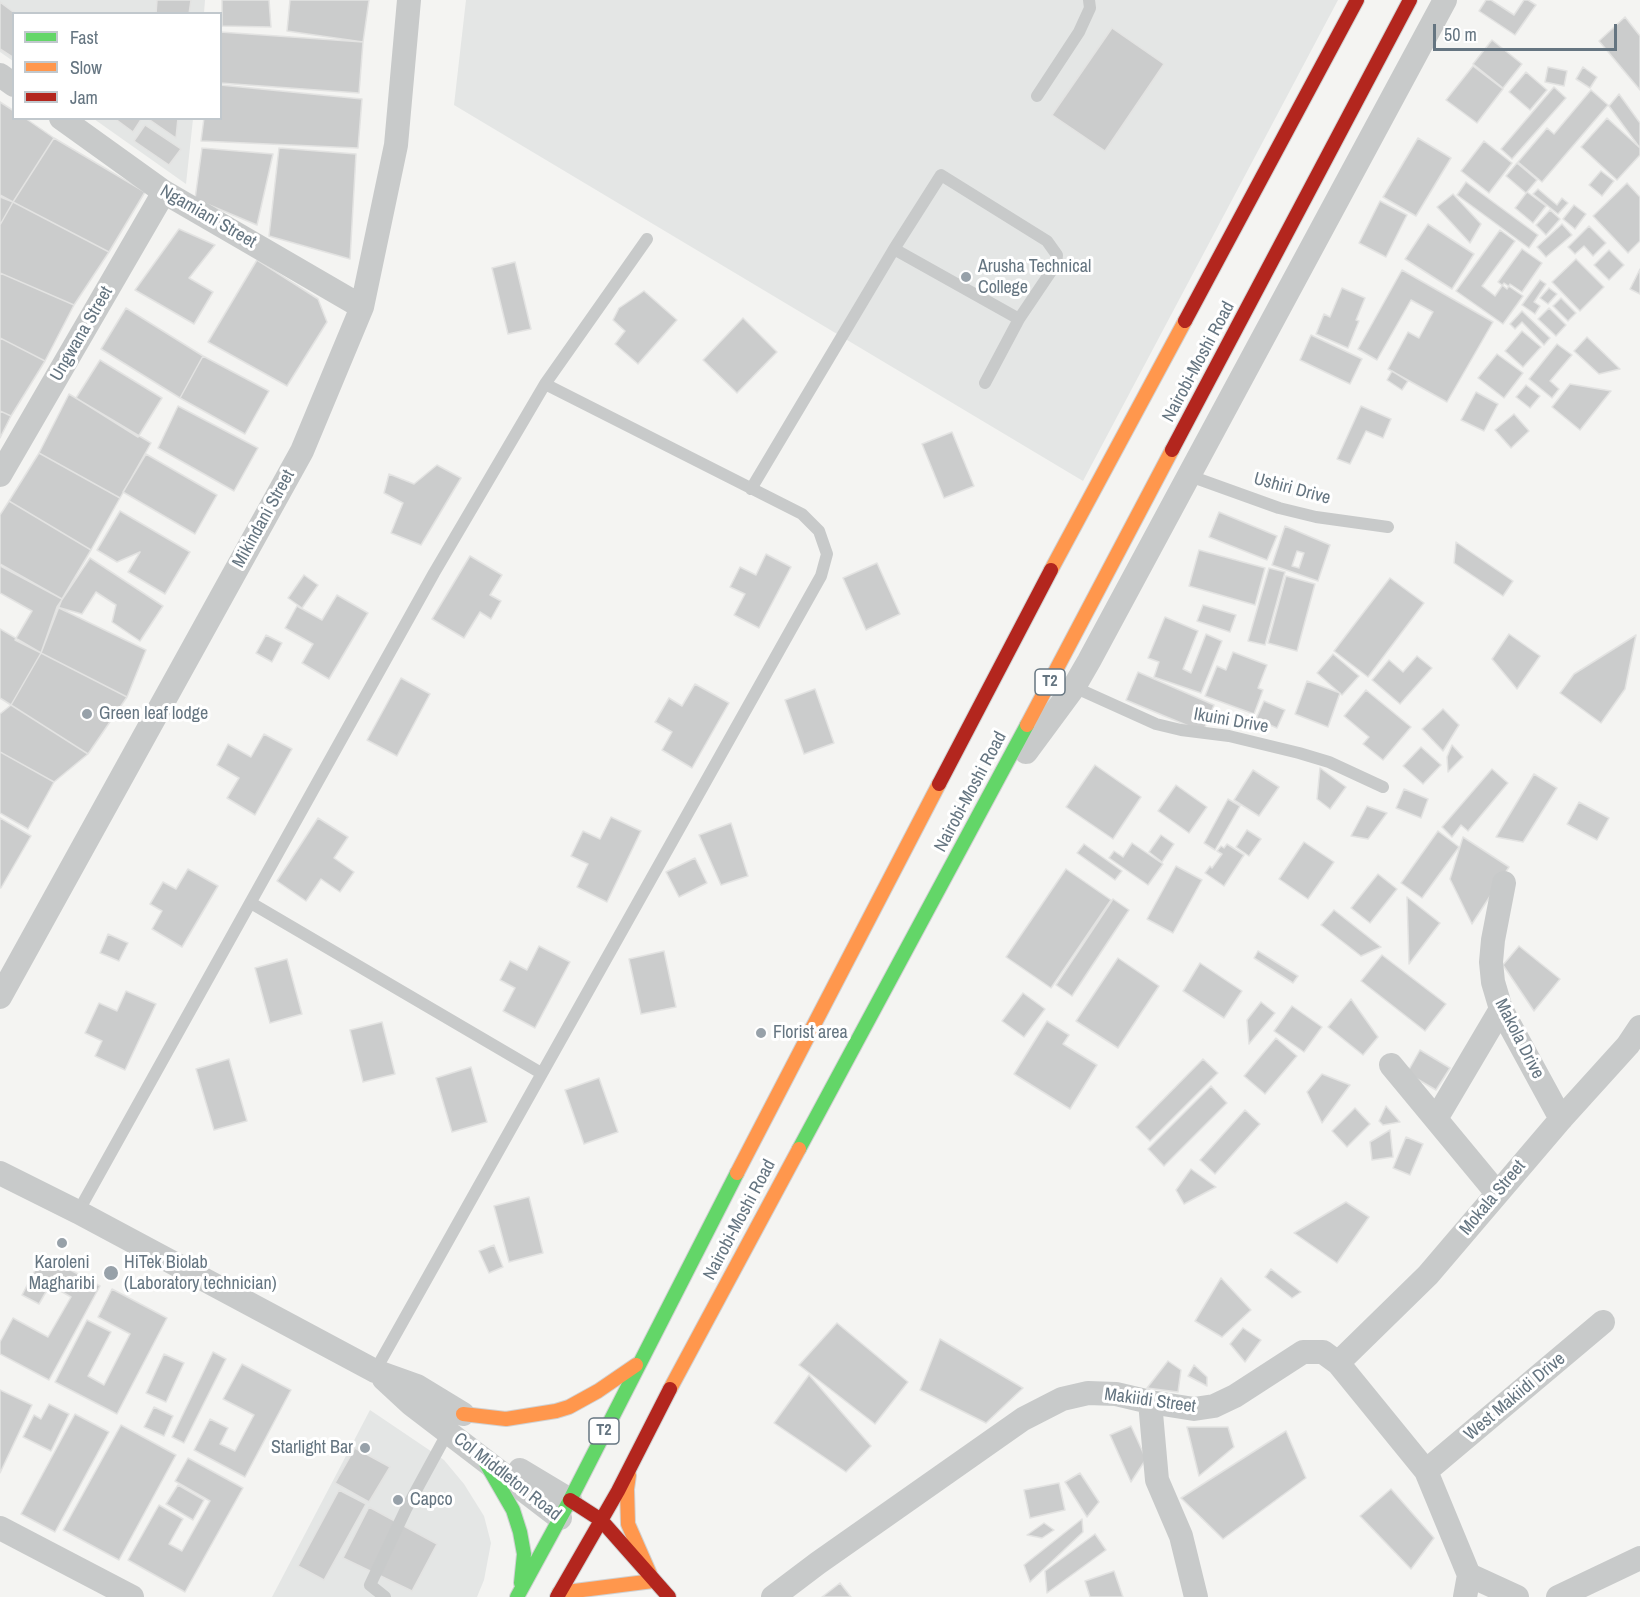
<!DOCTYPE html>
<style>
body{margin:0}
#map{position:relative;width:1640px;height:1597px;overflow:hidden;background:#f4f4f2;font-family:"Archivo Narrow",sans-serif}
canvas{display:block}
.legend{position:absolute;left:12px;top:12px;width:210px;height:108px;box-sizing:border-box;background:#fff;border:2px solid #c1c8cd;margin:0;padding:8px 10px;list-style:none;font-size:18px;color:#657581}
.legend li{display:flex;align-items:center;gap:12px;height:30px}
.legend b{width:30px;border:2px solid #c1c8cd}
.scale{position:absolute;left:1433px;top:24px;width:184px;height:27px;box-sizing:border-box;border:3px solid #657581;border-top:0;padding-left:8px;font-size:18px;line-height:21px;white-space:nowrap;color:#657581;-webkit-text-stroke:4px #fff;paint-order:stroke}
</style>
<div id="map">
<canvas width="1640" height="1597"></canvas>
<ul class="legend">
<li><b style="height:8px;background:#63d668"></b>Fast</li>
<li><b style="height:8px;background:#ff974d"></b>Slow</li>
<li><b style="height:8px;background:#b3261e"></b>Jam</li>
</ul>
<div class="scale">50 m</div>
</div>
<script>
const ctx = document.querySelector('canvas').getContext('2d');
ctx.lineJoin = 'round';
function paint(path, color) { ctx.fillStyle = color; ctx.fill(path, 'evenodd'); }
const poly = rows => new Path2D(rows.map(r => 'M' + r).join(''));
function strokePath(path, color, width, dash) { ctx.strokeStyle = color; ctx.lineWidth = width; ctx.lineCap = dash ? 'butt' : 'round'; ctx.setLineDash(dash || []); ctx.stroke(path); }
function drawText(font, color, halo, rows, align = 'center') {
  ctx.font = font + ' "Archivo Narrow",sans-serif'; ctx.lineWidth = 6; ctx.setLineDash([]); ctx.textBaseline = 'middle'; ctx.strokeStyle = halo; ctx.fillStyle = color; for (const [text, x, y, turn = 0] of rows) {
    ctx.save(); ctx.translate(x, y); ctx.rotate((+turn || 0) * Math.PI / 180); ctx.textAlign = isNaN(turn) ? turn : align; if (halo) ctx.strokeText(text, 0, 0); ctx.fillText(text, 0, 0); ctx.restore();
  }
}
paint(poly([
 [0,0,205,0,204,13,14,14,13,61,0,52],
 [466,0,1338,0,1083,481,454,105],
 [94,119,193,119,186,184],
 [370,1410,444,1460,464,1484,484,1516,491,1543,484,1580,477,1597,272,1597]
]), '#e4e6e5');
const building = poly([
 [157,0,191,0,189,14,156,14,157,0],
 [222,0,269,0,271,27,222,26,222,0],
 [290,0,369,0,363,42,287,31,290,0],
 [1486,0,1491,0,1514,15,1524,0,1528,0,1536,5,1515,35,1479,11,1486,0],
 [0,2,16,14,14,14,14,58,0,49,0,2],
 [1625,17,1640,36,1640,90,1599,41,1625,17],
 [1112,28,1164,64,1105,151,1052,115,1112,28],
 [220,32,363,42,359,93,220,83,220,32],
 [1492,40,1522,64,1503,88,1473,64,1492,40],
 [1473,66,1503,89,1477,123,1446,100,1473,66],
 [1548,67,1567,71,1564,86,1545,82,1548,67],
 [1583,67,1597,77,1590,88,1576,79,1583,67],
 [1526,72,1547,90,1530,110,1509,92,1526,72],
 [220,85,362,99,358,148,201,141,204,118,220,118,220,85],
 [1554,87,1566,98,1512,159,1501,149,1554,87],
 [1591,90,1608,105,1542,182,1518,162,1547,128,1554,134,1591,90],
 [1619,94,1640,123,1640,148,1609,106,1619,94],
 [0,102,14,111,14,118,25,118,54,138,13,202,0,195,0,102],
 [114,118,142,118,133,132,114,118],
 [147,118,178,118,176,138,147,118],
 [1607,118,1640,148,1640,155,1617,180,1581,147,1607,118],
 [145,125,181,149,169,165,134,141,145,125],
 [54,138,145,192,109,252,13,202,54,138],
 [1418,138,1451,158,1416,216,1383,197,1418,138],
 [1484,141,1512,163,1489,193,1461,171,1484,141],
 [202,148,273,154,257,225,195,199,202,148],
 [279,148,356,154,350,259,269,236,279,148],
 [1517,163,1537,180,1526,193,1506,176,1517,163],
 [1601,171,1614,181,1602,196,1589,185,1601,171],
 [1466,182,1538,235,1529,248,1457,195,1466,182],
 [1627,183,1640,197,1640,241,1628,253,1593,216,1627,183],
 [1538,189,1557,205,1562,198,1568,203,1558,214,1533,194,1538,189],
 [1527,192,1546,206,1533,223,1515,208,1527,192],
 [1453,194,1481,224,1470,243,1437,207,1453,194],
 [0,197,13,202,0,225,0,197],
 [1380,201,1407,215,1386,257,1359,243,1380,201],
 [13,202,109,252,74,305,0,273,0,225,13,202],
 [1574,205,1586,214,1575,229,1563,219,1574,205],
 [1550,210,1560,219,1546,235,1536,225,1550,210],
 [1428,224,1474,254,1452,289,1405,259,1428,224],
 [1562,224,1572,235,1546,257,1537,247,1562,224],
 [1589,226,1606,243,1593,256,1584,246,1575,254,1568,247,1589,226],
 [179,229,215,245,189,278,213,292,194,324,135,290,179,229],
 [1500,230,1515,241,1482,286,1495,296,1504,283,1523,296,1503,324,1456,291,1500,230],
 [1522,249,1542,263,1522,292,1510,284,1507,289,1498,282,1522,249],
 [1609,250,1624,265,1609,280,1594,265,1609,250],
 [1576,259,1604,287,1580,311,1552,282,1576,259],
 [257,260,318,299,327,322,287,386,208,342,257,260],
 [515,262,531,329,508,334,492,268,515,262],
 [1640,269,1640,294,1630,289,1640,269],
 [1402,270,1493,322,1447,402,1388,369,1408,332,1419,338,1433,312,1411,300,1377,360,1358,349,1402,270],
 [0,273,74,305,45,361,0,338,0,273],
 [1540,280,1546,284,1534,302,1540,306,1535,314,1522,305,1540,280],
 [1342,288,1365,298,1356,320,1359,321,1348,348,1316,334,1324,314,1330,317,1342,288],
 [1549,288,1557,294,1548,304,1540,298,1549,288],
 [644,291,677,320,638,364,615,344,625,331,613,320,619,308,644,291],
 [1561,298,1576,313,1568,321,1553,306,1561,298],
 [126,308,203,356,180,398,101,349,126,308],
 [1549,308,1566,325,1556,336,1538,319,1549,308],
 [1522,311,1550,338,1544,345,1522,322,1515,329,1510,324,1522,311],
 [743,318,777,352,737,393,703,360,743,318],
 [1522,331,1541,347,1523,367,1505,351,1522,331],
 [1311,335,1362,359,1350,384,1300,360,1311,335],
 [1587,337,1620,369,1599,374,1574,351,1587,337],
 [0,338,45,361,11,416,0,411,0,338],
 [1557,344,1572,355,1550,381,1559,389,1552,398,1529,379,1557,344],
 [1497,354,1523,373,1504,398,1478,378,1497,354],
 [203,356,269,391,245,434,180,398,203,356],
 [100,360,162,398,138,437,76,398,100,360],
 [1392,371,1408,381,1402,390,1387,380,1392,371],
 [1570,384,1611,391,1580,430,1552,407,1570,384],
 [1526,385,1540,396,1530,408,1516,397,1526,385],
 [1476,392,1498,404,1484,431,1461,420,1476,392],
 [69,394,151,443,120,498,39,453,69,394],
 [178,406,258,448,234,491,158,448,178,406],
 [1361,406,1391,419,1383,438,1366,431,1350,464,1337,459,1361,406],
 [0,411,11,416,0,438,0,411],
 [1514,414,1529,431,1511,448,1495,430,1514,414],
 [952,432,974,486,944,498,922,444,952,432],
 [39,453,120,498,91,550,9,501,39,453],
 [146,454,217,495,195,534,123,492,146,454],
 [437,465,461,478,421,545,391,533,403,503,384,493,389,474,414,484,437,465],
 [9,501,91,550,62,599,0,564,0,515,9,501],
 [120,511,190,552,165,594,128,572,140,552,117,562,97,550,120,511],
 [1219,512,1277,536,1267,560,1209,537,1219,512],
 [1285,526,1330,545,1318,581,1272,565,1285,526],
 [1297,551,1304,553,1299,568,1292,566,1297,551],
 [1456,542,1513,581,1503,596,1454,563,1456,542],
 [1199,550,1265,568,1255,605,1189,586,1199,550],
 [766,554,791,567,759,628,734,615,745,594,730,587,740,567,756,575,766,554],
 [470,556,502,575,490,595,501,601,491,619,480,612,464,638,432,619,470,556],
 [90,558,163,606,140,641,112,622,116,605,96,592,82,614,57,607,90,558],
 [877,563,900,614,866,630,843,578,877,563],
 [0,566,62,599,41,653,15,640,32,611,0,593,0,566],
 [1269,568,1285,572,1265,645,1248,641,1269,568],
 [304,575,318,585,302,608,288,598,304,575],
 [1286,576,1315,584,1297,651,1268,643,1286,576],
 [1390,578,1424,603,1368,677,1334,651,1390,578],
 [337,595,368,613,329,679,302,663,313,644,285,628,297,606,322,620,337,595],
 [1203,605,1236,615,1230,632,1197,621,1203,605],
 [57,607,146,650,127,697,41,653,57,607],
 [1165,617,1198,631,1183,669,1191,673,1206,634,1222,641,1201,693,1154,677,1159,662,1148,658,1165,617],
 [0,629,41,653,11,705,0,698,0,629],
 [1509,634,1540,656,1517,689,1492,659,1509,634],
 [266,635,282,643,272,662,256,653,266,635],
 [1636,635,1625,689,1601,723,1560,693,1574,674,1636,635],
 [1233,652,1267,665,1258,688,1263,690,1254,714,1205,696,1217,666,1226,670,1233,652],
 [41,653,127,697,88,754,11,705,41,653],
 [1333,654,1359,676,1342,695,1317,673,1333,654],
 [1417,656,1432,668,1400,704,1372,680,1389,660,1403,672,1417,656],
 [1138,672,1214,705,1203,732,1126,700,1138,672],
 [401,678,430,694,397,756,367,740,401,678],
 [1307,681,1340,693,1328,727,1295,714,1307,681],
 [695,684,729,703,692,768,662,750,672,732,655,722,669,698,682,706,695,684],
 [815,689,834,743,804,754,785,700,815,689],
 [1366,690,1411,727,1383,760,1363,744,1369,737,1344,716,1366,690],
 [1264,701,1285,710,1277,728,1256,719,1264,701],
 [11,705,88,754,54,782,0,752,0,714,11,705],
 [1443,709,1459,725,1443,751,1422,729,1443,709],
 [264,734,292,749,255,815,227,798,239,778,217,765,228,744,251,757,264,734],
 [1452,745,1463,757,1448,772,1447,757,1452,745],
 [1421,747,1441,765,1423,784,1403,766,1421,747],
 [0,752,54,782,28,829,0,813,0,752],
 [1095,765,1141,797,1113,839,1066,807,1095,765],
 [1320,768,1346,787,1330,809,1317,799,1320,768],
 [1492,769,1508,783,1468,831,1461,825,1452,837,1442,827,1492,769],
 [1253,770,1279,787,1259,816,1234,800,1253,770],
 [1534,774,1557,788,1523,842,1496,837,1534,774],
 [1176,785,1207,807,1189,833,1158,811,1176,785],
 [1404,789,1428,799,1421,818,1396,808,1404,789],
 [1228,799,1240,806,1215,850,1204,843,1228,799],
 [1579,802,1609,818,1597,840,1567,824,1579,802],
 [1367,806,1387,813,1368,839,1351,836,1367,806],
 [611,817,641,831,607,902,577,887,588,864,571,856,583,831,600,839,611,817],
 [0,818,31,836,1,888,0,888,0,818],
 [318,818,348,837,334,858,354,872,340,892,321,879,306,901,277,881,318,818],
 [731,823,748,876,721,885,699,835,731,823],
 [1247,830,1261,839,1249,856,1236,847,1247,830],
 [1438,831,1459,847,1422,898,1401,883,1438,831],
 [1161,835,1174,844,1162,862,1149,852,1161,835],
 [1463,837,1509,867,1472,924,1450,879,1463,837],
 [1304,842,1334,862,1308,899,1279,879,1304,842],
 [1132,843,1163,864,1148,885,1109,858,1114,851,1123,857,1132,843],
 [1084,844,1122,871,1115,880,1077,853,1084,844],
 [1227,844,1244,855,1224,886,1205,873,1210,866,1212,868,1222,854,1217,851,1221,846,1224,848,1227,844],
 [695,858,707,883,679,897,666,872,695,858],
 [1176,866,1202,880,1173,933,1147,919,1176,866],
 [188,869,218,886,182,947,152,929,162,911,150,904,163,882,176,889,188,869],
 [1066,869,1111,900,1051,988,1006,957,1066,869],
 [1378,874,1397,889,1370,923,1351,908,1378,874],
 [1407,897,1440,923,1409,964,1407,897],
 [1113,899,1129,910,1072,996,1056,985,1113,899],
 [1334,910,1381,947,1361,956,1321,925,1334,910],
 [108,934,128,943,119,961,100,953,108,934],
 [539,946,570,962,535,1028,503,1011,515,988,500,980,510,961,527,970,539,946],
 [1519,946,1560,979,1534,1011,1503,965,1519,946],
 [664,951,676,1007,641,1014,629,959,664,951],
 [1258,951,1298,976,1293,983,1254,958,1258,951],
 [1382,955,1446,1004,1425,1031,1361,981,1382,955],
 [1118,958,1159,986,1118,1048,1076,1021,1118,958],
 [287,959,302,1014,270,1023,255,968,287,959],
 [1200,963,1242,991,1224,1018,1183,991,1200,963],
 [126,991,156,1004,125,1070,95,1056,102,1041,85,1033,99,1003,117,1011,126,991],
 [1023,993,1045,1009,1024,1037,1002,1021,1023,993],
 [1351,999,1378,1037,1363,1055,1328,1027,1351,999],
 [1261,1002,1275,1013,1249,1044,1247,1020,1261,1002],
 [1292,1006,1322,1027,1304,1052,1274,1031,1292,1006],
 [1047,1021,1069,1035,1063,1044,1097,1065,1070,1109,1014,1074,1047,1021],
 [382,1022,395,1074,363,1082,350,1030,382,1022],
 [1276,1038,1297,1056,1265,1094,1244,1076,1276,1038],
 [1420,1050,1450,1068,1436,1090,1407,1073,1420,1050],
 [229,1059,247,1121,214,1130,196,1069,229,1059],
 [1203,1059,1218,1073,1150,1141,1136,1127,1203,1059],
 [471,1067,487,1122,452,1132,436,1078,471,1067],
 [1322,1074,1350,1085,1322,1123,1307,1092,1322,1074],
 [599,1078,618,1132,584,1144,565,1090,599,1078],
 [1211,1086,1227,1103,1164,1166,1148,1149,1211,1086],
 [1386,1106,1400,1122,1383,1125,1379,1121,1386,1106],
 [1355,1108,1370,1124,1347,1147,1332,1131,1355,1108],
 [1245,1110,1260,1124,1215,1174,1200,1160,1245,1110],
 [1390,1130,1393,1157,1372,1160,1370,1142,1390,1130],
 [1406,1137,1423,1144,1410,1175,1393,1168,1406,1137],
 [1191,1169,1216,1187,1184,1204,1176,1190,1191,1169],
 [529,1197,543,1253,509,1262,494,1206,529,1197],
 [1346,1202,1369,1217,1337,1263,1294,1233,1346,1202],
 [494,1245,503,1267,489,1273,479,1251,494,1245],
 [43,1255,100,1286,49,1380,0,1354,0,1342,13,1318,48,1337,71,1297,50,1285,39,1304,22,1295,43,1255],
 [1271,1269,1301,1292,1292,1298,1265,1277,1271,1269],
 [1221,1278,1251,1310,1222,1337,1195,1321,1221,1278],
 [112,1289,167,1318,117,1414,55,1382,87,1320,111,1332,88,1376,104,1385,130,1334,98,1317,112,1289],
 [837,1323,908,1382,875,1424,799,1365,837,1323],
 [1243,1328,1261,1340,1245,1362,1230,1344,1243,1328],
 [940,1339,1023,1388,986,1423,920,1390,940,1339],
 [213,1352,226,1359,184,1443,172,1437,213,1352],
 [164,1354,184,1363,166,1402,146,1393,164,1354],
 [1168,1361,1181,1370,1178,1392,1147,1388,1168,1361],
 [242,1364,291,1390,245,1477,194,1450,210,1419,228,1428,220,1444,235,1451,254,1415,223,1399,242,1364],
 [1194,1365,1207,1377,1207,1386,1188,1376,1194,1365],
 [809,1375,871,1446,846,1472,774,1423,809,1375],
 [0,1390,32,1405,0,1473,0,1390],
 [49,1404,69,1414,51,1451,23,1437,34,1415,41,1419,49,1404],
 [154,1407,173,1416,164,1436,144,1427,154,1407],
 [75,1414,109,1432,55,1532,21,1514,75,1414],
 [121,1425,176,1455,119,1560,63,1530,121,1425],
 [1131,1426,1146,1459,1131,1482,1110,1435,1131,1426],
 [1187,1427,1228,1427,1234,1447,1199,1476,1187,1427],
 [1286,1431,1306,1478,1223,1539,1181,1498,1286,1431],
 [355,1448,390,1467,369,1502,335,1483,355,1448],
 [188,1458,243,1488,185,1592,128,1560,159,1505,183,1519,169,1544,182,1551,210,1501,175,1481,188,1458],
 [1080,1473,1099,1502,1087,1517,1065,1482,1080,1473],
 [1059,1483,1065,1510,1030,1518,1024,1490,1059,1483],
 [178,1485,204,1500,193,1520,166,1504,178,1485],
 [1391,1489,1434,1538,1411,1569,1360,1516,1391,1489],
 [339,1490,366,1504,324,1580,298,1566,339,1490],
 [369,1507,437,1544,412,1591,343,1558,369,1507],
 [1082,1519,1083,1532,1030,1582,1024,1565,1082,1519],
 [1044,1523,1054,1530,1042,1538,1027,1535,1044,1523],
 [1095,1534,1106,1550,1047,1593,1045,1571,1095,1534],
 [1114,1571,1123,1597,1090,1597,1085,1581,1114,1571],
 [840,1583,851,1597,822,1597,840,1583]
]);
paint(building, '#cbcccc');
strokePath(building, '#e3e3e2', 1.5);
const fast = poly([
 [799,1149,1027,725],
 [483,1458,513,1510,520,1532,524,1554,521,1583],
 [517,1597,570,1500,737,1173]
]);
const slow = poly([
 [1051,570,1185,321],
 [1027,725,1172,450],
 [737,1173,939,784],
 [670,1389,799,1149],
 [463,1414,506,1419,556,1411,569,1407,598,1391,636,1365],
 [559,1593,653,1581,628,1524,627,1489,629,1475]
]);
const jam = poly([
 [1185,321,1357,0],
 [1172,450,1410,0],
 [939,784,1051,570],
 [570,1500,601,1520,669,1597],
 [557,1597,618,1491,670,1389]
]);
strokePath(fast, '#d0d1d2', 16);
strokePath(slow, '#d0d1d2', 16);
strokePath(jam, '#d0d1d2', 16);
strokePath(poly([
 [1037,96,1079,32,1090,8,1089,0],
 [894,249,1019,319],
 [1190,476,1279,508,1316,517,1388,527],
 [751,489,894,249,941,175,1047,241,1057,255,1056,264,1019,319,985,383],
 [1074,687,1156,724,1181,730,1229,736,1299,753,1329,762,1383,787],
 [251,903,541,1073],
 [78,1212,434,573,545,384,647,239],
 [375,1371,821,576,827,554,819,531,802,514,545,384],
 [385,1597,370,1585,406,1509,448,1432]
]), '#c8caca', 12);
strokePath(poly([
 [0,75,14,85],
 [61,118,164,192,362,307],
 [0,475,164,192],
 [1026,752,1074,687,1089,661,1445,0],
 [1504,883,1493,940,1491,962,1493,982,1501,1009,1561,1119],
 [0,997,302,451,362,307,396,145,409,0],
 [1391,1065,1497,1193],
 [1436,1119,1501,1009],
 [0,1173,78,1212,375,1371,417,1386,463,1414],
 [1338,1363,1428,1275,1561,1119,1628,1045,1640,1027],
 [384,1379,411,1404,560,1518],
 [1150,1402,1157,1480,1181,1536,1196,1597],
 [520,1470,570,1500],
 [1426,1471,1603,1322],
 [0,1528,132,1597],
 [773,1597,818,1563,1023,1419,1062,1399,1088,1393,1116,1394,1150,1402,1194,1409,1214,1406,1235,1396,1303,1352,1323,1352,1338,1363,1426,1471,1469,1575,1517,1597],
 [1465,1597,1469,1575],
 [1558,1597,1640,1558]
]), '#c8caca', 24);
strokePath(fast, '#63d668', 14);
strokePath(slow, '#ff974d', 14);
strokePath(jam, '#b3261e', 14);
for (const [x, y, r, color] of [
 [966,277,6,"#97a1a9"],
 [87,714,6,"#97a1a9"],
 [761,1033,6,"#97a1a9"],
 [62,1243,6,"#97a1a9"],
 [111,1273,8,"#97a1a9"],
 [365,1448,6,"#97a1a9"],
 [398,1500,6,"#97a1a9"]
]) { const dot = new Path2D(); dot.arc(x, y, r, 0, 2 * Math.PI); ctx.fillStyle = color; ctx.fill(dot); strokePath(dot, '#fff', 2); }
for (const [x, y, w] of [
 [1050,682,30],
 [604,1431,30]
]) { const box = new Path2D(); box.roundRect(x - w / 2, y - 13, w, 26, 4.5); ctx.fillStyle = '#fff'; ctx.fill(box); strokePath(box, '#657581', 1.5); }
drawText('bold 16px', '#657581', null, [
 ["T2",1050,682],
 ["T2",604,1431]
]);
drawText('18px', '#657581', '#fff', [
 ["Ngamiani Street",208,217,30],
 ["Ungwana Street",82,334,-60],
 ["Nairobi-Moshi Road",1199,362,-62],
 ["Ushiri Drive",1292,489,15],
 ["Mikindani Street",264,519,-61],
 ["Ikuini Drive",1231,721,10],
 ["Nairobi-Moshi Road",971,792,-62],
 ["Makola Drive",1519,1039,63],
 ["Mokala Street",1493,1198,-50],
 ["Nairobi-Moshi Road",740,1220,-62],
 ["West Makiidi Drive",1515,1397,-40],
 ["Makiidi Street",1150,1401,8],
 ["Col Middleton Road",507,1477,38]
]);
drawText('18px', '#657581', '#fff', [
 ["Arusha Technical",978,267],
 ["College",978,288],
 ["Green leaf lodge",99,714],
 ["Florist area",773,1033],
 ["Karoleni",62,1263,"center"],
 ["Magharibi",62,1284,"center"],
 ["HiTek Biolab",124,1263],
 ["(Laboratory technician)",124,1284],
 ["Starlight Bar",353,1448,"right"],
 ["Capco",410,1500]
], 'left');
</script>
